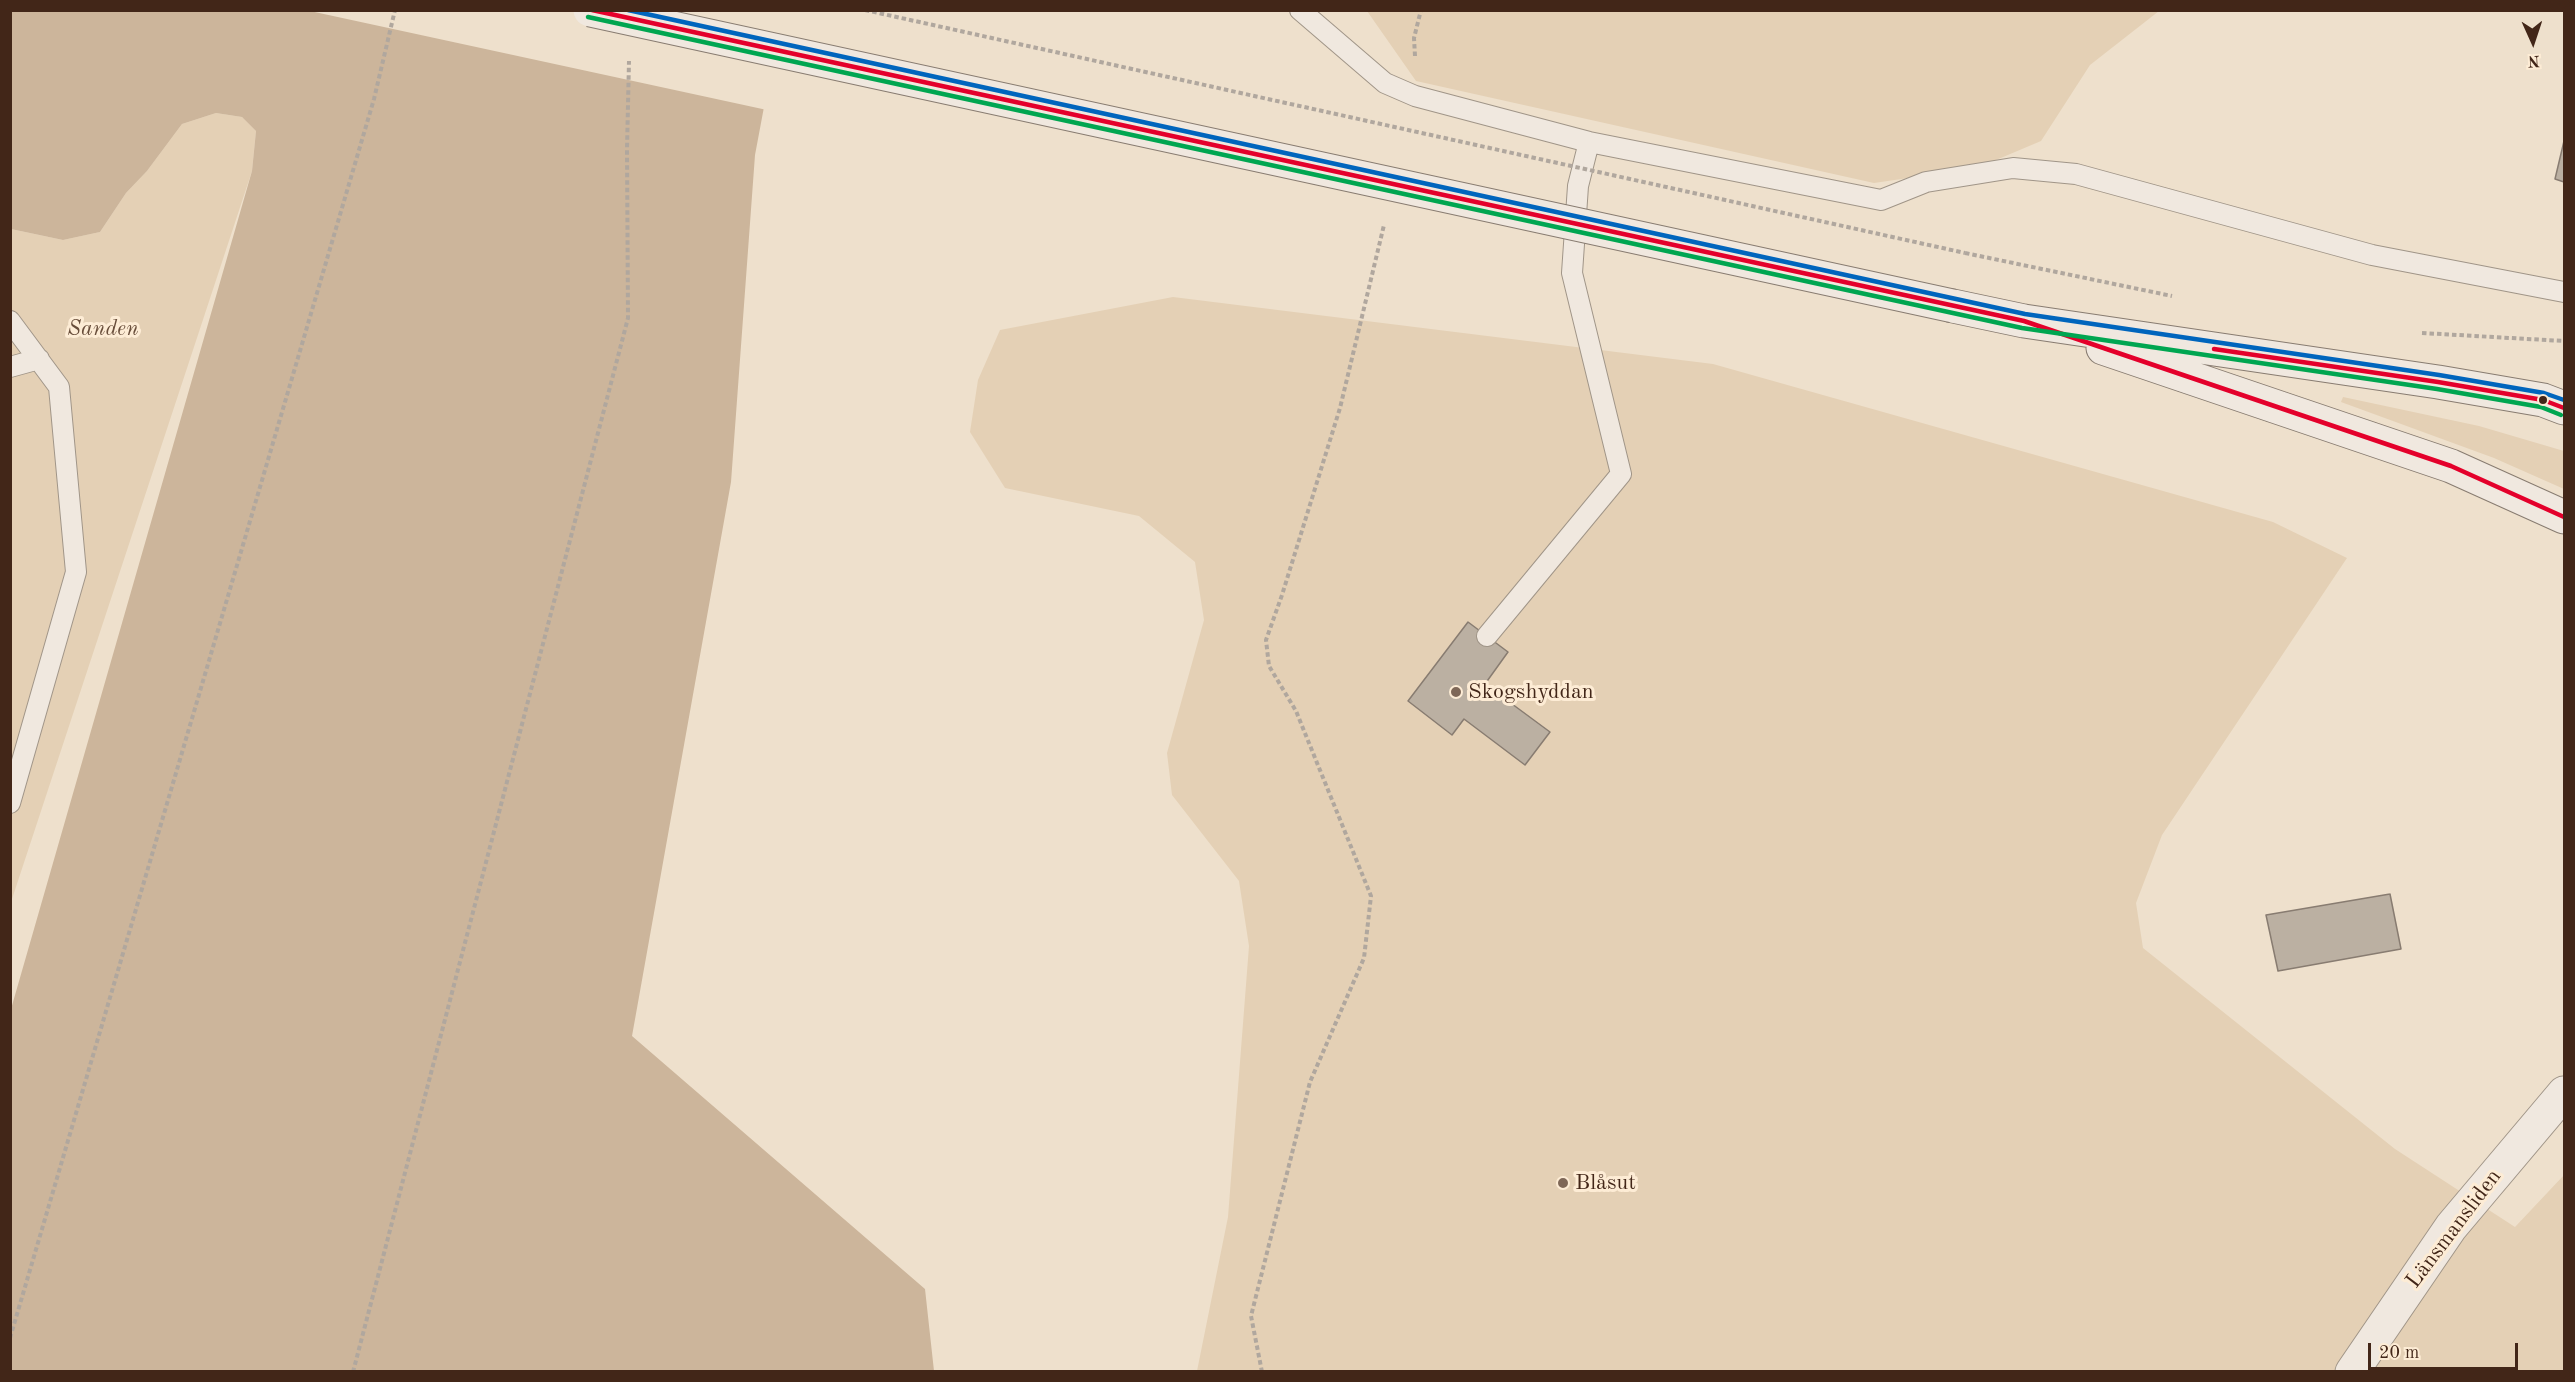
<!DOCTYPE html>
<meta charset="utf-8">
<style>
body{margin:0}
#map{position:relative;width:2575px;height:1382px;overflow:hidden;background:#eee0cc;font-family:"Old Standard TT",serif}
canvas{display:block}
.frame{position:absolute;inset:0;border:12px solid #422618;pointer-events:none}
.north{position:absolute;left:2503px;top:12px;width:60px;height:60px;-webkit-text-stroke:4px #fdecd5;paint-order:stroke;rotate:177deg;font-size:16px;font-weight:700;line-height:24px;text-align:center;color:#422618}
.north::after{content:'';display:block;margin:auto;width:21px;height:27px;background:#422618;clip-path:polygon(50% 0,100% 100%,50% 72%,0 100%)}
.scale{position:absolute;left:2368px;top:1343px;width:150px;height:27px;box-sizing:border-box;border:3px solid #422618;border-top:0;padding-left:8px;font-size:18px;line-height:21px;white-space:nowrap;color:#422618;-webkit-text-stroke:4px #fdecd5;paint-order:stroke}
</style>
<div id="map">
<canvas width="2575" height="1382"></canvas>
<div class="frame"></div>
<div class="north">N</div>
<div class="scale">20 m</div>
</div>
<script>
const ctx = document.querySelector('canvas').getContext('2d');
ctx.lineJoin = 'round';
function paint(path, color) { ctx.fillStyle = color; ctx.fill(path, 'evenodd'); }
const poly = rows => new Path2D(rows.map(r => 'M' + r).join(''));
function strokePath(path, color, width, dash) { ctx.strokeStyle = color; ctx.lineWidth = width; ctx.lineCap = dash ? 'butt' : 'round'; ctx.setLineDash(dash || []); ctx.stroke(path); }
function drawText(font, color, halo, rows, align = 'center') {
  ctx.font = font + ' "Old Standard TT",serif'; ctx.lineWidth = 6; ctx.setLineDash([]); ctx.textBaseline = 'middle'; ctx.strokeStyle = halo; ctx.fillStyle = color; for (const [text, x, y, turn = 0] of rows) {
    ctx.save(); ctx.translate(x, y); ctx.rotate((+turn || 0) * Math.PI / 180); ctx.textAlign = isNaN(turn) ? turn : align; if (halo) ctx.strokeText(text, 0, 0); ctx.fillText(text, 0, 0); ctx.restore();
  }
}
paint(poly([
 [1367,11,2159,11,2090,65,2041,141,1977,168,1874,183,1416,81],
 [216,113,242,117,256,131,252,171,11,902,11,229,63,240,100,232,126,193,147,171,182,124],
 [1173,297,1713,364,2273,522,2347,558,2162,835,2136,903,2143,948,2395,1149,2515,1227,2564,1175,2564,1371,1197,1371,1228,1217,1249,946,1239,881,1172,795,1167,753,1204,620,1195,562,1139,516,1005,488,970,432,978,380,1000,330],
 [2343,397,2479,426,2564,451,2564,489,2494,458,2341,402]
]), '#e4d0b5');
paint(poly([
 [11,11,782,11,755,155,731,482,632,1036,925,1289,934,1371,11,1371,11,1009,252,171,256,131,242,117,216,113,182,124,147,171,126,193,100,232,63,240,11,229]
]), '#ccb59b');
paint(poly([
 [785,10,767,110,310,11]
]), '#eee0cc');
const building = poly([
 [2564,141,2564,182,2555,179,2564,141],
 [1468,622,1508,652,1485,684,1550,732,1525,765,1464,719,1452,735,1408,701,1468,622],
 [2390,894,2401,949,2278,971,2266,915,2390,894]
]);
paint(building, '#bbb0a2');
strokePath(building, '#887c71', 1.5);
const lane = poly([
 [1300,10,1385,83,1415,96,1589,142,1881,200,1926,182,2013,168,2076,174,2372,255,2564,292],
 [10,321,59,387,76,572,10,803],
 [10,367,39,359],
 [1487,636,1621,474,1572,273,1578,186,1589,142]
]);
const street = poly([
 [2352,1372,2451,1227,2564,1093]
]);
const secondary = poly([
 [1953,306,2024,321,2438,382,2543,400,2564,408],
 [2103,348,2451,466,2564,517]
]);
strokePath(lane, '#a09588', 22);
strokePath(street, '#a09588', 35);
strokePath(secondary, '#887c71', 35);
strokePath(poly([
 [1415,56,1414,38,1421,10],
 [1965,253,2172,296],
 [2422,333,2564,341],
 [10,1338,374,99,395,10],
 [353,1372,628,318,627,149,629,61],
 [1262,1372,1251,1316,1310,1082,1364,958,1371,896,1296,711,1269,666,1266,640,1282,595,1340,408,1384,225]
]), '#b0a79e', 4, [4.5, 3]);
strokePath(lane, '#f0e8df', 20);
strokePath(street, '#f0e8df', 33);
strokePath(secondary, '#f0e8df', 33);
const secondaryBridge = poly([
 [590,10,1953,306]
]);
strokePath(secondaryBridge, '#887c71', 35, []);
strokePath(poly([
 [865,10,1965,253]
]), '#b0a79e', 4, [4.5, 3]);
strokePath(secondaryBridge, '#f0e8df', 33);
strokePath(poly([
 [592,10,2024,321,2451,466,2564,517],
 [2214,349,2438,382,2543,400,2564,408]
]), '#e4002b', 4.5);
strokePath(poly([
 [588,17,2022,328,2437,389,2541,407,2561,415]
]), '#00a651', 4.5);
strokePath(poly([
 [628,10,2025,314,2439,375,2544,393,2564,400]
]), '#0065bd', 4.5);
for (const [x, y, r, color] of [
 [2543,400,5,"#422618"],
 [1456,692,6,"#7e6757"],
 [1563,1183,6,"#7e6757"]
]) { const dot = new Path2D(); dot.arc(x, y, r, 0, 2 * Math.PI); ctx.fillStyle = color; ctx.fill(dot); strokePath(dot, '#fdecd5', 2); }
drawText('italic 22px', '#684d3a', '#fdecd5', [
 ["Sanden",103,329]
]);
drawText('22px', '#422618', '#fdecd5', [
 ["Skogshyddan",1468,692],
 ["Blåsut",1575,1183]
], 'left');
drawText('22px', '#422618', '#fdecd5', [
 ["Länsmansliden",2454,1229,-53]
]);
</script>
